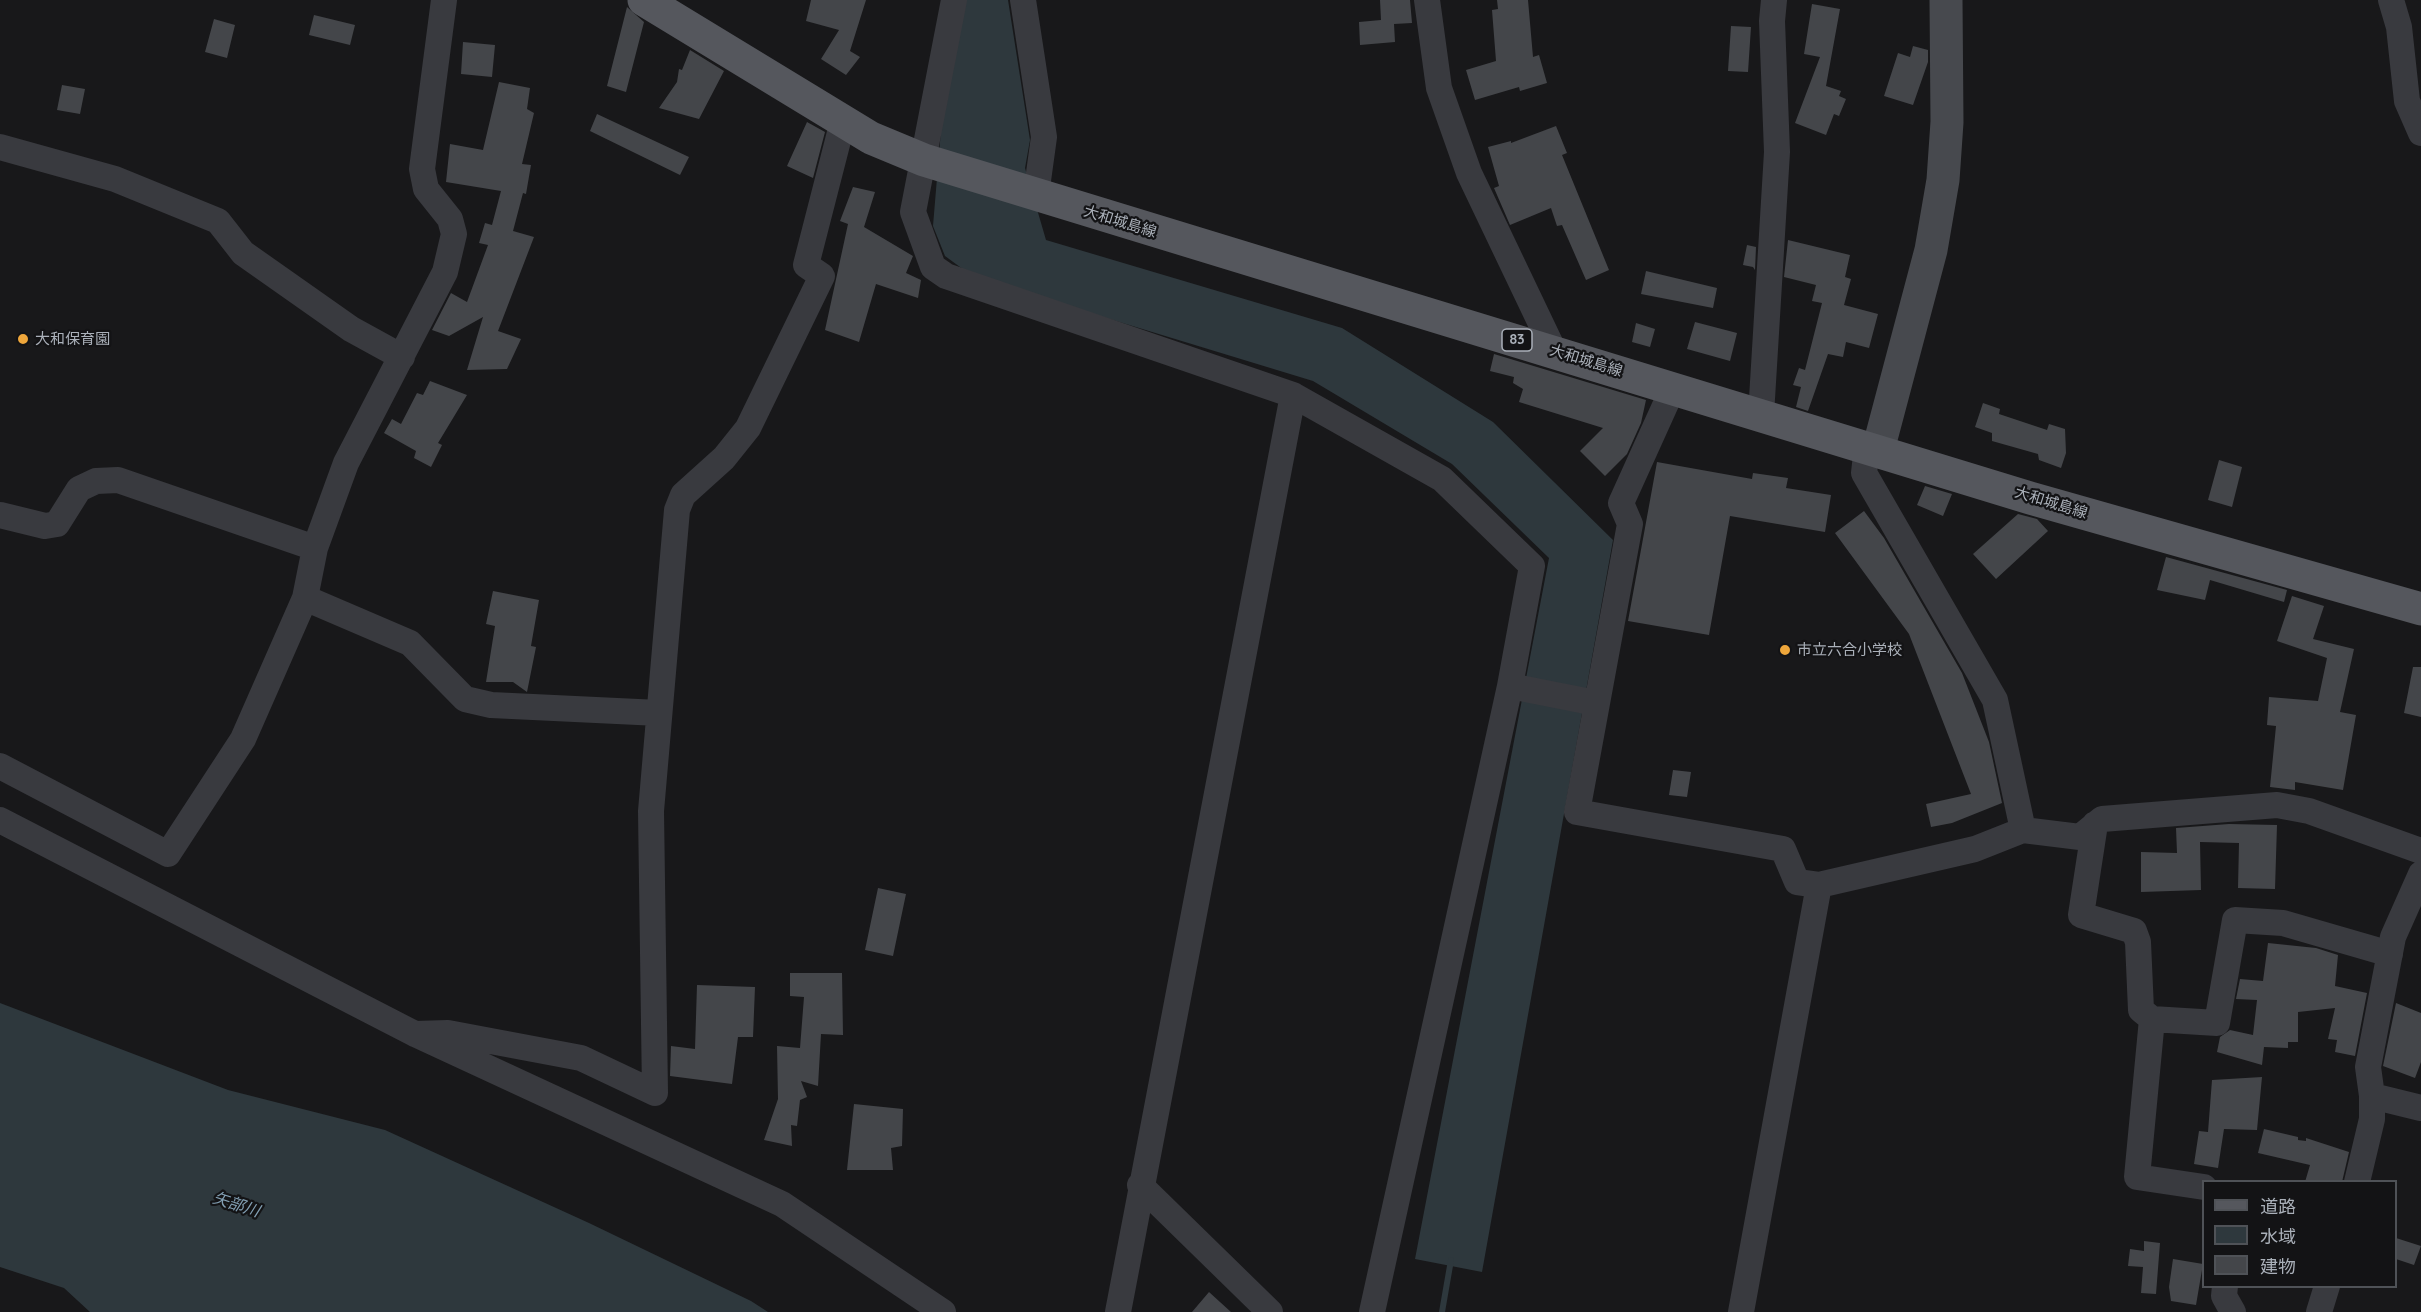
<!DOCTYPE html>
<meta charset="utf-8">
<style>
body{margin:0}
#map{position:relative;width:2421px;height:1312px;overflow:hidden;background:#18181a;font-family:Quicksand,"Noto Sans JP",sans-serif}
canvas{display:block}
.legend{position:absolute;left:2202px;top:1180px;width:195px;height:108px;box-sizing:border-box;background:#131315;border:2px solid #4f5257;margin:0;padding:8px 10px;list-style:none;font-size:18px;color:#aab0b9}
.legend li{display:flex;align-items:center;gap:12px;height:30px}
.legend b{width:30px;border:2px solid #4f5257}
</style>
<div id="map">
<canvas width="2421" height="1312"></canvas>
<ul class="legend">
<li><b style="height:8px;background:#55575d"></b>道路</li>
<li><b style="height:16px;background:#2e383d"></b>水域</li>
<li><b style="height:16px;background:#44464a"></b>建物</li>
</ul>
</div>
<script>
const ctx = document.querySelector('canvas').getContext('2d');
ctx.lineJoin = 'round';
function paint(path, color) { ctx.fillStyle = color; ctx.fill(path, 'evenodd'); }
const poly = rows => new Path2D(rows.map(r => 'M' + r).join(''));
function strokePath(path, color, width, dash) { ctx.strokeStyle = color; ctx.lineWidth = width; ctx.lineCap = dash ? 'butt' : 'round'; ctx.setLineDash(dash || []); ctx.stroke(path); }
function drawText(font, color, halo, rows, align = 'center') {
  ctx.font = font + ' Quicksand,"Noto Sans JP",sans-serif'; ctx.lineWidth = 4.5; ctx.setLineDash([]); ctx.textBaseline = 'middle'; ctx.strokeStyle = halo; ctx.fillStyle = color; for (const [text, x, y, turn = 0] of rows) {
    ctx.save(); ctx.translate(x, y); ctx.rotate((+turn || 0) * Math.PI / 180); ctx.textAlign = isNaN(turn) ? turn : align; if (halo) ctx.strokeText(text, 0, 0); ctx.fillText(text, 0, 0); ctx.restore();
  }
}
paint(poly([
 [965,0,1008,0,1030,140,1025,168,1046,240,1342,328,1493,422,1613,540,1482,1272,1415,1259,1549,558,1452,464,1313,381,975,278,945,256,933,226,941,130],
 [0,1003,228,1090,385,1130,589,1223,751,1301,768,1312,90,1312,64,1288,0,1267]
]), '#2e383d');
strokePath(poly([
 [1442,1312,1451,1260]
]), '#2e383d', 6);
paint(poly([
 [811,0,866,0,850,51,860,57,846,75,821,59,839,30,806,21],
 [1380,0,1410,0,1412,23,1394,24,1395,42,1360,45,1359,22,1381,20],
 [1497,0,1528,0,1533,57,1539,55,1547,83,1520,91,1519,87,1475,100,1466,70,1496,61,1492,10,1498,9],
 [1812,4,1840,9,1826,86,1841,91,1839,96,1846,99,1839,116,1834,114,1826,135,1795,123,1820,57,1804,54],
 [627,7,644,22,626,92,607,86],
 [314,15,355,25,350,45,309,35],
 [214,19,235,25,227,58,205,52],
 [1731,26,1751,27,1748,72,1728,71],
 [463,42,495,45,492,77,461,74],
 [1913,46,1928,50,1928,62,1913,105,1884,96,1898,53,1910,57],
 [690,50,724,71,699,119,659,108,677,82,679,69,682,70],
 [499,82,530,88,527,109,534,113,522,164,531,165,526,194,523,193,513,231,534,237,498,331,521,339,507,369,467,370,483,317,449,336,432,330,451,293,467,302,488,245,479,243,485,223,492,225,501,191,446,182,450,144,483,150],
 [62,85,85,89,80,114,57,110],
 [597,114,689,157,680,175,590,131],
 [807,122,825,132,813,178,787,166],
 [1556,126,1567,153,1562,155,1609,270,1586,280,1562,225,1557,226,1551,208,1510,225,1494,188,1499,186,1488,147,1511,141,1511,143],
 [853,187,875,192,864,227,913,256,906,273,921,280,918,298,876,284,859,342,825,330,848,224,840,221],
 [1788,240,1850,255,1845,277,1851,279,1844,305,1878,314,1869,348,1846,342,1843,357,1828,354,1808,411,1796,407,1801,387,1793,385,1799,368,1805,370,1822,303,1812,301,1816,285,1784,277],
 [1747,245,1756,247,1755,270,1753,267,1743,265],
 [1646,271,1717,288,1713,308,1641,294],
 [1695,322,1737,333,1730,361,1687,349],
 [1636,323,1655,329,1650,347,1632,342],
 [1494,354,1646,400,1641,423,1627,454,1605,476,1580,451,1603,428,1519,402,1523,389,1513,383,1514,377,1490,371],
 [430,381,467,395,438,443,442,445,431,467,414,458,416,451,384,433,392,419,401,424,417,393,423,395],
 [1983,403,2000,409,1999,414,2047,430,2049,424,2065,429,2066,453,2061,468,2039,460,2038,454,1992,441,1992,433,1975,427],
 [2219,460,2242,467,2232,507,2208,500],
 [1657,462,1752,479,1753,473,1788,478,1786,488,1831,495,1825,532,1730,516,1709,635,1628,621],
 [1925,486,1952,494,1943,516,1917,505],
 [1864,511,1884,538,1962,673,1989,742,2002,803,1952,823,1931,827,1926,804,1971,794,1909,634,1835,533],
 [2018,514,2037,519,2048,531,1996,579,1973,554],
 [2166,557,2287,590,2284,602,2210,580,2205,600,2157,590],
 [493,591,539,600,531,646,536,647,527,692,513,682,486,682,495,626,486,624],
 [2292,596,2324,606,2313,639,2354,649,2340,712,2356,715,2343,790,2295,782,2295,790,2270,787,2276,726,2267,725,2269,697,2318,701,2327,658,2277,641],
 [2413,667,2421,667,2421,717,2404,713],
 [1673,770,1691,772,1687,797,1669,795],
 [2229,824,2277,825,2275,889,2238,888,2239,843,2200,842,2201,890,2141,892,2141,852,2177,853,2176,828],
 [878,888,906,894,893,956,865,950],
 [2268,943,2316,948,2338,955,2335,986,2367,993,2355,1056,2335,1052,2337,1040,2328,1039,2335,1008,2298,1012,2298,1042,2288,1042,2288,1048,2264,1047,2262,1065,2217,1052,2220,1037,2230,1030,2253,1035,2257,1000,2236,999,2240,979,2263,981],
 [790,973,842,973,843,1035,821,1034,818,1086,801,1081,807,1097,800,1100,797,1126,791,1125,792,1146,764,1140,778,1099,777,1046,800,1048,804,997,790,996],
 [697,985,755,987,753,1037,738,1037,732,1084,670,1076,671,1046,695,1049],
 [2396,1003,2421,1013,2421,1062,2415,1078,2383,1066],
 [2262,1077,2257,1130,2224,1129,2218,1168,2194,1164,2199,1131,2208,1132,2212,1080],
 [854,1104,903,1109,902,1146,891,1148,893,1170,847,1170],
 [2264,1129,2298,1137,2298,1140,2306,1141,2306,1138,2349,1152,2342,1182,2305,1182,2310,1165,2258,1153],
 [2396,1238,2421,1246,2414,1265,2396,1259],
 [2144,1241,2160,1243,2156,1294,2141,1293,2143,1267,2128,1266,2130,1249,2144,1251],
 [2173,1259,2203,1264,2196,1305,2171,1301,2169,1287],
 [1209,1292,1231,1312,1192,1312]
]), '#44464a');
strokePath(poly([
 [954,0,913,212,933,267,946,276,1293,395,1442,479,1532,566,1510,686,1372,1312],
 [1023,0,1044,137,1036,195],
 [1427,0,1439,88,1469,173,1554,351],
 [2391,0,2399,27,2407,101,2421,133],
 [0,147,115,179,218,221,243,253,351,329,402,357],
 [1673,388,1621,503,1630,524,1577,812,1783,849,1797,882,1819,885,1975,849,2023,830,2080,837,2102,819,2277,805,2309,811,2421,851],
 [1761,415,1777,152,1772,21,1774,0],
 [1867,446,1864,473,1995,700,2023,830],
 [0,515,45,526,57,524,79,489,96,481,118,480,315,548],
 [305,598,410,643,465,699,491,705,659,713],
 [1510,686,1596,703],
 [0,766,168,854,243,739,305,598,315,548,346,463,445,272,454,234,450,219,426,189,422,169,444,0],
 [0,820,415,1034,782,1204,943,1312],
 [2095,824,2081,915,2134,931,2138,942,2141,1010,2152,1019,2137,1177,2204,1187],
 [2152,1019,2217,1023,2235,920,2283,923,2390,954],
 [415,1034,448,1033,581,1058,655,1093,651,811,677,510,683,495,724,458,748,428,822,276,806,265,843,121],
 [2372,1096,2421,1108],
 [2357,1182,2372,1119,2372,1096,2368,1067,2393,937,2421,874],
 [1140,1185,1270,1312],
 [2225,1286,2224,1296,2233,1312],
 [1118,1312,1293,395],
 [1741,1312,1819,885],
 [2319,1312,2327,1286]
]), '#393a3f', 26);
strokePath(poly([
 [1878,450,1931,250,1943,180,1947,122,1946,0]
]), '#47494e', 33);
strokePath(poly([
 [644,0,871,138,924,160,2030,498,2421,609]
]), '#55575d', 33);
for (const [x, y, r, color] of [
 [23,339,6,"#eea63b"],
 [1785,650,6,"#eea63b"]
]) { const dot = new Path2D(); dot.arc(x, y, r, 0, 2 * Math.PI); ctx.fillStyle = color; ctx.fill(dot); strokePath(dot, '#131315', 2); }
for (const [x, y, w] of [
 [1517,340,30]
]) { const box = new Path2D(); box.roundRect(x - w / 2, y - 11, w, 22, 4.5); ctx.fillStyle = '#131315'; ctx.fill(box); strokePath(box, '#aab0b9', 1.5); }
drawText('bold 14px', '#aab0b9', null, [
 ["83",1517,340]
]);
drawText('15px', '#aab0b9', '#131315', [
 ["大和城島線",1120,222,17],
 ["大和城島線",1586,361,17],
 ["大和城島線",2051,503,17]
]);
drawText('15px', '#aab0b9', '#131315', [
 ["大和保育園",35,339],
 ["市立六合小学校",1797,650]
], 'left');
drawText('italic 16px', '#829fb3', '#131315', [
 ["矢部川",236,1205,18]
]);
</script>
